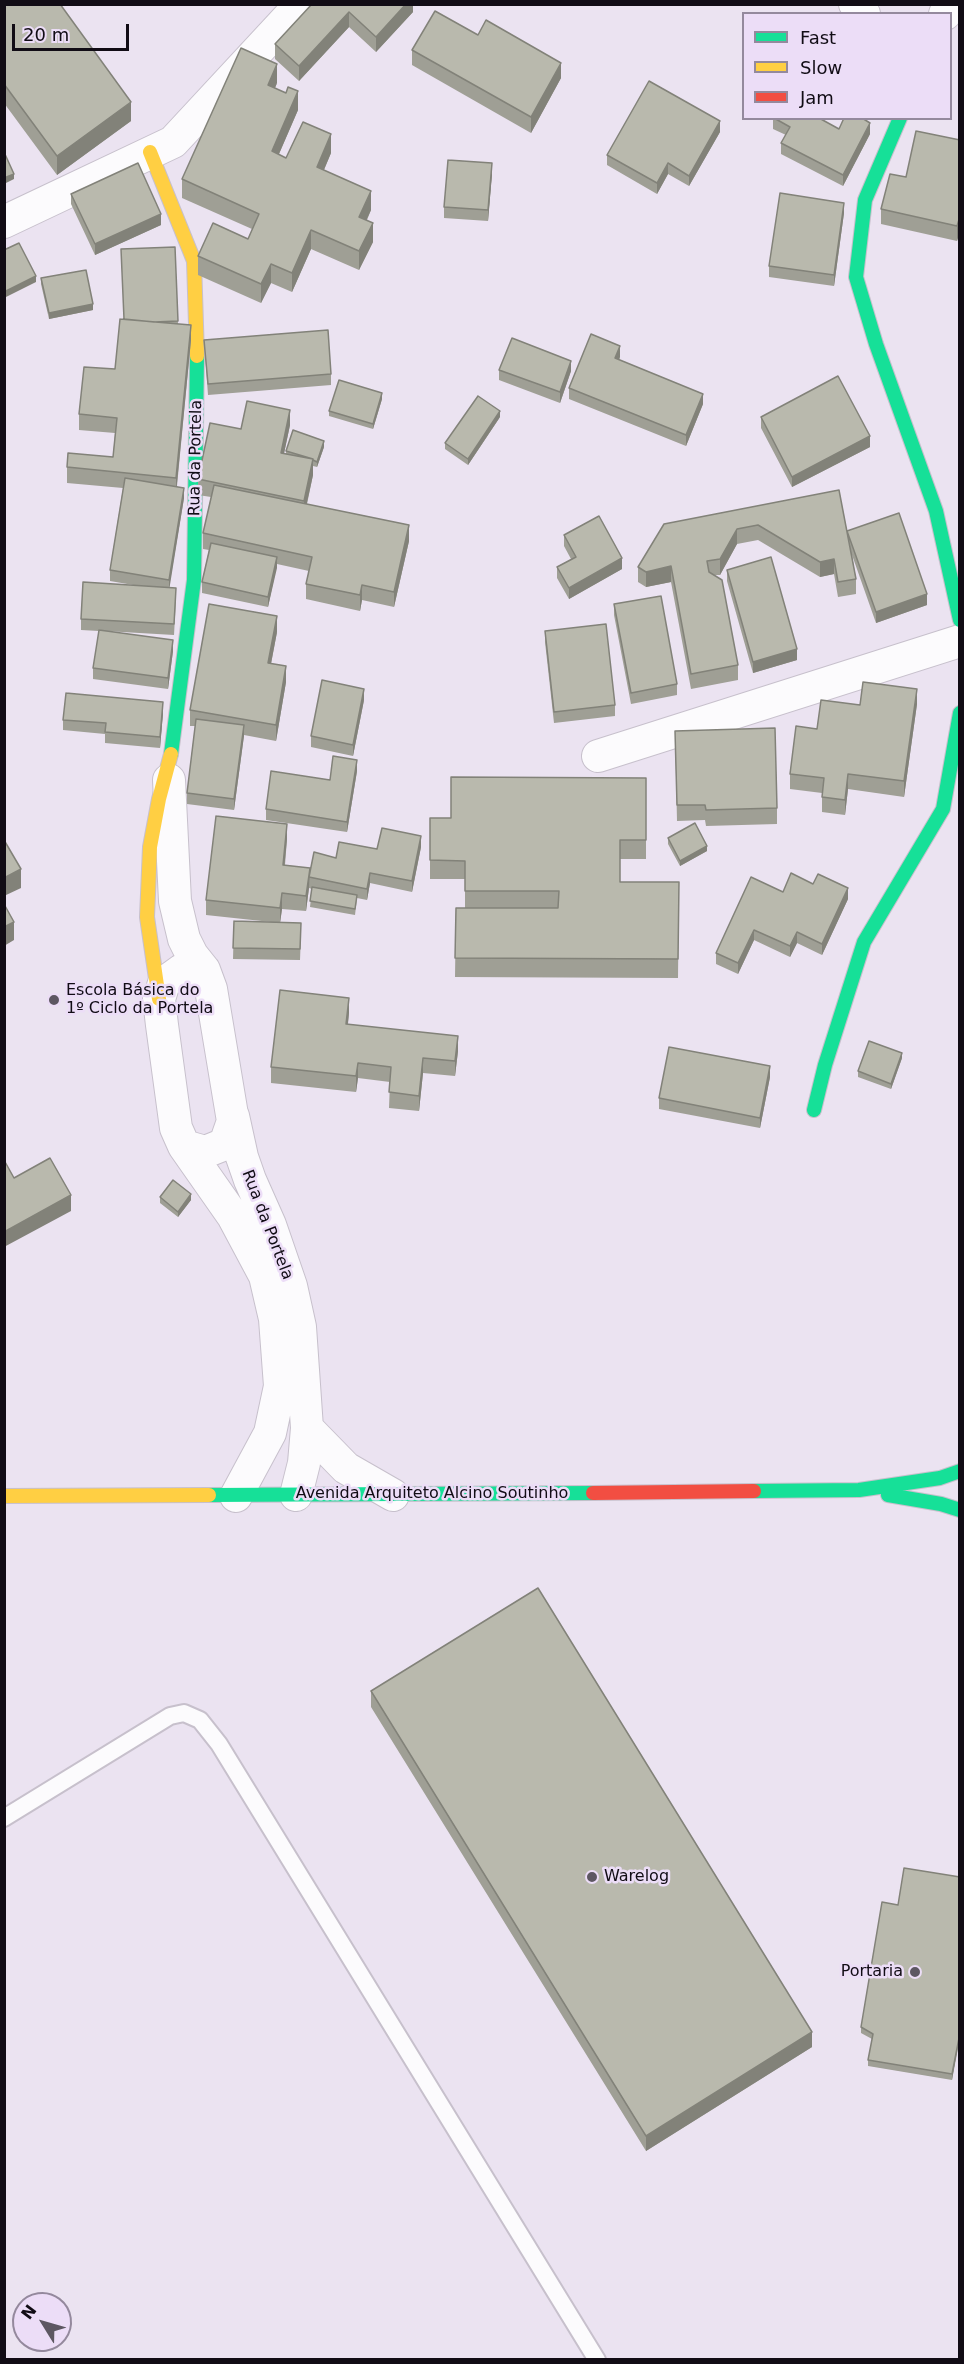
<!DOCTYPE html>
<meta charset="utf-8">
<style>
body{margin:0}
#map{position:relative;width:964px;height:2364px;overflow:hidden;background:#ebe3f1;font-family:"DejaVu Sans",sans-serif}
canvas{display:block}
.frame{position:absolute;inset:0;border:6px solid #110c15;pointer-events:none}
.legend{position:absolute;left:742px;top:12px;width:210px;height:108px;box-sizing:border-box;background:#ecddf7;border:2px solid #94899d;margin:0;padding:8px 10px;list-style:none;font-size:18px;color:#110c15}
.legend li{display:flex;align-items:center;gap:12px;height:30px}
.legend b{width:30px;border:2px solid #94899d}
.north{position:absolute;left:12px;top:2292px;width:60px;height:60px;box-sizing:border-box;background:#ecddf7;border:2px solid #94899d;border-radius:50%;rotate:307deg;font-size:16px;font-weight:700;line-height:24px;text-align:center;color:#110c15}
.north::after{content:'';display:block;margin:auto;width:21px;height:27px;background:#5d5762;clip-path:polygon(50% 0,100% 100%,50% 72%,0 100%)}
.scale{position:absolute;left:12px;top:24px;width:117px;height:27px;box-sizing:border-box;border:3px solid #110c15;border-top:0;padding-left:8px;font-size:18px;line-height:21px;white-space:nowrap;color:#110c15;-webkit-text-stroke:4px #ecddf7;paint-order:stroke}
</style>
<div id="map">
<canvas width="964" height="2364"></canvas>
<div class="frame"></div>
<ul class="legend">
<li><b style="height:8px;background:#16e098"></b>Fast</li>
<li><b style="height:8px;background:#ffcf43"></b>Slow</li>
<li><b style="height:8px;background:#f24e42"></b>Jam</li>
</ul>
<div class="north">N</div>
<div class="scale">20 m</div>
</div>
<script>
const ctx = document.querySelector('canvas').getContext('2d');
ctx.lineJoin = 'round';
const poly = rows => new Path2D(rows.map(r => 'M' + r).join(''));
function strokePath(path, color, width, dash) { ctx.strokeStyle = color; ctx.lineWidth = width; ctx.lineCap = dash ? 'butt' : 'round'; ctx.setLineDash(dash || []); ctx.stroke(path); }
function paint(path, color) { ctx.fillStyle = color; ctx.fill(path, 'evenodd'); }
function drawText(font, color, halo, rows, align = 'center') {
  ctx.font = font + ' "DejaVu Sans",sans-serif'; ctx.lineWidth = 5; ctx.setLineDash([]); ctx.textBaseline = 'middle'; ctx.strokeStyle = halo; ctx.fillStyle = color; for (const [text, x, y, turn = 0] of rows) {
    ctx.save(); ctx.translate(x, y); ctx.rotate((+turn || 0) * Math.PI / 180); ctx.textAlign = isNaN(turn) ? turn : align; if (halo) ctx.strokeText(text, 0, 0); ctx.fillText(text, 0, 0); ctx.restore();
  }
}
const lane = poly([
 [4,1818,170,1716,184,1713,200,1720,219,1744,597,2360]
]);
const street = poly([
 [855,4,864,14],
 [945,14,949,4],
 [4,222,173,142,301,4],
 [598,756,960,641],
 [169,780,175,901,184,939,192,955,204,970],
 [182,970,204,970,211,989,233,1121,225,1144,205,1152,184,1146,176,1128,162,1025,159,999,164,983,182,970],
 [233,1116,242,1157,250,1180,270,1225,291,1286,300,1327,307,1428,304,1463,296,1495],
 [184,1146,233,1216,265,1276,275,1319,280,1386,270,1433,236,1496],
 [307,1428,346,1468,393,1495]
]);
const fast = poly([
 [900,118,865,200,856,277,876,344,936,511,960,620],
 [171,754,194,580,197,356],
 [814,1110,825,1065,864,942,943,809,960,713],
 [754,1491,859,1490,940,1478,960,1471],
 [209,1495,593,1493],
 [888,1495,941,1504,960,1510]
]);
const slow = poly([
 [150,152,194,261,197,356],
 [159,999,147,917,150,847,159,799,171,754],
 [4,1496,209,1495]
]);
const jam = poly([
 [593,1493,754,1491]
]);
strokePath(lane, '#c7c0cc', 20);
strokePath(street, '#c7c0cc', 34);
strokePath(fast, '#c7c0cc', 16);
strokePath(slow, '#c7c0cc', 16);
strokePath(jam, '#c7c0cc', 16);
strokePath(lane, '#fcfbfd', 16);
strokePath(street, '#fcfbfd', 32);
strokePath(fast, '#16e098', 14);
strokePath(slow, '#ffcf43', 14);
strokePath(jam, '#f24e42', 14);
paint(poly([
 [4,4,131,121,57,175,4,103],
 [312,4,413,4,413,12,376,52,349,27,299,81,275,59,275,44],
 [478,35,561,78,531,133,412,65,412,50],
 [277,83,275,88,298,110,279,154,286,158,331,153,324,170,371,210,367,220,373,242,359,270,311,249,292,292,271,283,261,303,198,275,198,256,248,239,252,229,182,198,182,179],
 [773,118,819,118,839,129,870,134,843,186,781,154,781,143,786,135,773,129],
 [720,132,689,186,668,174,657,194,607,165,607,155],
 [960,140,960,231,957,241,881,224,881,209],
 [492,174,488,221,444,218,444,207],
 [71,194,161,225,95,255,71,204],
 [844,213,834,286,769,277,769,266],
 [175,247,178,324,191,340,177,486,184,498,169,587,176,599,174,635,105,631,173,651,168,689,93,679,93,668,99,631,81,630,81,619,139,586,110,581,110,570,123,488,67,483,67,467,113,457,115,433,79,430,79,414,115,369,123,319],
 [41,278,93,310,49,319,41,284],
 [204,340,331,374,331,385,208,395],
 [620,357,619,360,703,404,686,446,569,399,569,388],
 [499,370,571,371,560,403,499,380],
 [382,399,373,429,329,416,329,411],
 [500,417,468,465,445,449,445,443],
 [761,417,870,447,792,487,761,428],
 [290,425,284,453,286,454,286,451,324,447,317,467,313,466,313,475,307,504,409,541,394,607,362,600,360,611,306,599,306,584,309,571,277,564,268,607,202,593,202,582,209,550,203,549,203,533,211,497,198,495,198,479,241,429],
 [839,490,847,531,927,605,876,623,852,555,856,579,856,594,838,597,834,574,820,577,758,540,737,544,720,575,715,575,738,665,738,680,691,689,671,582,646,587,638,582,638,567],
 [564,535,622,569,569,599,557,578,557,567,571,559,564,546],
 [727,570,797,660,753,673,727,581],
 [614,604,677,684,677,695,631,704,614,615],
 [545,631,615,705,615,716,554,723,545,642],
 [277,632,271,664,286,682,276,741,244,735,234,810,187,804,187,793,195,726,190,726,190,710],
 [364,700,353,756,311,747,311,736],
 [917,704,904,797,848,789,845,815,822,812,822,793,790,789,790,774,817,729,860,705],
 [163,713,160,748,105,743,105,734,63,730,63,720],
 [675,731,777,808,777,824,706,826,705,820,677,821],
 [357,771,347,832,266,820,266,809,330,780],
 [646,778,646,859,620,859,620,882,679,882,678,978,455,977,456,908,465,908,465,879,430,879,430,818,451,818],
 [668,838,707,851,680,866,668,844],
 [287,839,285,865,310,875,336,858,377,849,421,847,412,892,370,883,367,900,357,898,355,915,310,907,312,889,309,888,306,911,282,909,280,923,301,934,300,960,233,959,234,921,271,922,206,915,206,900],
 [783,892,848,899,822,955,797,943,790,957,754,940,738,974,716,964,716,953],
 [349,1013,348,1024,458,1051,455,1076,423,1073,419,1111,389,1108,390,1082,358,1078,356,1092,271,1083,271,1067],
 [902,1058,891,1089,858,1077,858,1071],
 [770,1077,760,1128,659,1109,659,1098],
 [160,1197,191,1200,178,1217,160,1203],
 [371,1691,812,2047,646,2151,371,1707],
 [960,1877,960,2038,952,2080,868,2066,868,2060,872,2039,861,2033,861,2027,898,1905]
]), '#9f9f95');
paint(poly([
 [406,4,413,4,413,12,376,52,376,37],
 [349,12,349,27,299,81,299,66],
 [561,63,561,78,531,133,531,117],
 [277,64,277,83,268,104,268,85],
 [298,91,298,110,272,170,272,151],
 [131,102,131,121,57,175,57,156],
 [720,121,720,132,689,186,689,176],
 [870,123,870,134,843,186,843,175],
 [331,134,331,153,317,186,317,167],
 [492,163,492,174,488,221,488,210],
 [668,163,668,174,657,194,657,183],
 [14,174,14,179,4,184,4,178],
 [371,191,371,210,359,236,359,217],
 [844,203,844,213,834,286,834,275],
 [161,214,161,225,95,255,95,244],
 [960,216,960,231,957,241,957,226],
 [373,223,373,242,359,270,359,251],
 [311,230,311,249,292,292,292,273],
 [271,264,271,283,261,303,261,284],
 [36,276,36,282,6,297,6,291],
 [93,304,93,310,49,319,49,313],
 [191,325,191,340,176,493,176,478],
 [620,346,620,357,615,369,615,358],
 [571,361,571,371,560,403,560,392],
 [382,393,382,399,373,429,373,424],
 [703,394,703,404,686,446,686,435],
 [290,410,290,425,281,468,281,453],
 [500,411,500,417,468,465,468,459],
 [870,436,870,447,792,487,792,477],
 [324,441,324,447,317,467,317,462],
 [313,459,313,475,304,516,304,501],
 [184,488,184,498,169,591,169,580],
 [409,525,409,541,394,607,394,592],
 [737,529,737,544,720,575,720,559],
 [277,557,277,568,268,607,268,597],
 [622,558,622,569,569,599,569,588],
 [834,559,834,574,820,577,820,562],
 [671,566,671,582,646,587,646,572],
 [362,585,362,600,360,611,360,595],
 [927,594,927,605,876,623,876,612],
 [277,616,277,632,268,679,268,663],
 [173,640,173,651,168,689,168,678],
 [797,649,797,660,753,673,753,662],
 [286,666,286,682,276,741,276,725],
 [364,689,364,700,353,756,353,745],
 [917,689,917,704,904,797,904,781],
 [163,702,163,713,160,748,160,737],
 [244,725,244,736,234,810,234,799],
 [357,760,357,771,347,832,347,822],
 [848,774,848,789,845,815,845,800],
 [287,824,287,839,283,880,283,865],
 [421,836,421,847,412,892,412,881],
 [707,846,707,851,680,866,680,861],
 [310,868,309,888,306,911,306,896],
 [21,869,21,888,4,896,4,878],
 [370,873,370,883,367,900,367,889],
 [848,888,848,899,822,955,822,944],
 [282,893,282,909,280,923,280,908],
 [14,922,14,940,4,946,4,927],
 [754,930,754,940,738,974,738,963],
 [797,932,797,943,790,957,790,946],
 [349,998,349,1013,346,1039,346,1024],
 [458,1036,458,1051,455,1076,455,1061],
 [902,1053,902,1058,891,1089,891,1084],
 [423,1058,423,1073,419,1111,419,1096],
 [358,1063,358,1078,356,1092,356,1076],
 [770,1066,770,1077,760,1128,760,1118],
 [191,1194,191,1200,178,1217,178,1212],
 [71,1195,71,1211,4,1247,4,1232],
 [812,2032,812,2047,646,2151,646,2136],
 [959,2033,959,2038,952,2080,952,2074]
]), '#828279');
const building = poly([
 [4,4,60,4,131,102,57,156,4,84,4,4],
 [312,4,406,4,376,37,349,12,299,66,275,44,312,4],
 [435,11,478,35,486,20,561,63,531,117,412,50,435,11],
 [241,48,277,64,268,85,286,93,288,87,298,91,272,151,286,158,303,122,331,134,317,167,371,191,359,217,373,223,359,251,311,230,292,273,271,264,261,284,198,256,213,223,248,239,259,214,182,179,241,48],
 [649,81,720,121,689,176,668,163,657,183,607,155,649,81],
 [774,118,819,118,839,129,844,118,862,118,870,123,843,175,781,143,790,127,774,118],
 [916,131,960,140,960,216,957,226,881,209,890,174,906,177,916,131],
 [4,152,14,174,4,178,4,152],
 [448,160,492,163,488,210,444,207,448,160],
 [138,163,161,214,95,244,71,194,138,163],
 [780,193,844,203,834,275,769,266,780,193],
 [19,243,36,276,6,291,4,288,4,250,19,243],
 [175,247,178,321,154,322,124,319,121,249,175,247],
 [86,270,93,304,49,313,41,278,86,270],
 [120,319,191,325,176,478,67,467,68,453,113,457,117,418,79,414,84,367,115,369,120,319],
 [328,330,331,374,208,384,204,340,328,330],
 [591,334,620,346,615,358,703,394,686,435,569,388,591,334],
 [512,338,571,361,560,392,499,370,512,338],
 [838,376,870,436,792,477,761,417,838,376],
 [339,380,382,393,373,424,329,411,339,380],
 [478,396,500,411,468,459,445,443,478,396],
 [247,401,290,410,281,453,313,459,304,501,198,479,210,423,241,429,247,401],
 [293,430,324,441,317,462,313,460,313,459,286,451,293,430],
 [125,478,184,488,169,580,110,570,125,478],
 [214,485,409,525,394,592,362,585,360,595,306,584,312,557,203,533,214,485],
 [839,490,856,579,838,582,834,559,820,562,758,525,737,529,720,559,707,561,709,572,722,580,738,665,691,674,671,566,646,572,638,567,664,524,839,490],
 [899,513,927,594,876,612,847,531,899,513],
 [599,516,622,558,569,588,557,567,576,557,564,535,599,516],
 [211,543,277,557,268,597,202,582,211,543],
 [771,557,797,649,753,662,727,570,771,557],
 [83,582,176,588,174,624,81,619,83,582],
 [661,596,677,684,631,693,614,604,661,596],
 [209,604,277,616,268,663,286,666,276,725,190,710,209,604],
 [606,624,615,705,554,712,545,631,606,624],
 [99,630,173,640,168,678,93,668,99,630],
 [322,680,364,689,353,745,311,736,322,680],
 [863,682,917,689,904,781,848,774,845,800,822,797,824,778,790,774,796,726,817,729,821,700,860,705,863,682],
 [66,693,163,702,160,737,105,732,106,723,63,720,66,693],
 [196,719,244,725,234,799,187,793,196,719],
 [775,728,777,808,706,810,705,805,677,805,675,731,775,728],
 [333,756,357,760,347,822,266,809,271,771,330,780,333,756],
 [451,777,646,778,646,840,620,840,620,882,679,882,678,959,455,958,456,908,558,908,559,891,465,891,465,861,430,860,430,818,451,818,451,777],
 [216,816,287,824,283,865,310,868,306,896,282,893,280,908,206,900,216,816],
 [695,823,707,846,680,861,668,838,695,823],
 [382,828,421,836,412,881,370,873,367,889,309,877,314,852,336,858,339,842,377,849,382,828],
 [4,840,21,869,4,878,4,840],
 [791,873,813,884,818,874,848,888,822,944,797,932,790,946,754,930,738,963,716,953,751,877,783,892,791,873],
 [312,887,357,895,355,909,310,901,312,887],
 [4,904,14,922,4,927,4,904],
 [234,921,301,923,300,949,233,948,234,921],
 [280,990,349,998,346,1024,458,1036,455,1061,423,1058,419,1096,389,1092,391,1067,358,1063,356,1076,271,1067,280,990],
 [869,1041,902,1053,891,1084,858,1071,869,1041],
 [669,1047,770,1066,760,1118,659,1098,669,1047],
 [50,1158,71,1195,4,1232,4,1160,14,1178,50,1158],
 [173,1180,191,1194,178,1212,160,1197,173,1180],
 [538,1588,812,2032,646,2136,371,1691,538,1588],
 [904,1868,960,1877,960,2033,952,2074,868,2060,873,2034,861,2027,882,1902,898,1905,904,1868]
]);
paint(building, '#b9b9ad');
strokePath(building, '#828279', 1.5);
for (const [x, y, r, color] of [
 [54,1000,6,"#5d5762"],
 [592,1877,6,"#5d5762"],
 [915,1972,6,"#5d5762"]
]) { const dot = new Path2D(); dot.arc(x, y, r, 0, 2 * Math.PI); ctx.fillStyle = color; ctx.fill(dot); strokePath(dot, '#ecddf7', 2); }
drawText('16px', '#110c15', '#ecddf7', [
 ["Rua da Portela",196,458,-89],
 ["Rua da Portela",267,1225,69],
 ["Avenida Arquiteto Alcino Soutinho",432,1494]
]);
drawText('16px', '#110c15', '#ecddf7', [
 ["Escola Básica do",66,991],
 ["1º Ciclo da Portela",66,1009],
 ["Warelog",604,1877],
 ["Portaria",903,1972,"right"]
], 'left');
</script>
